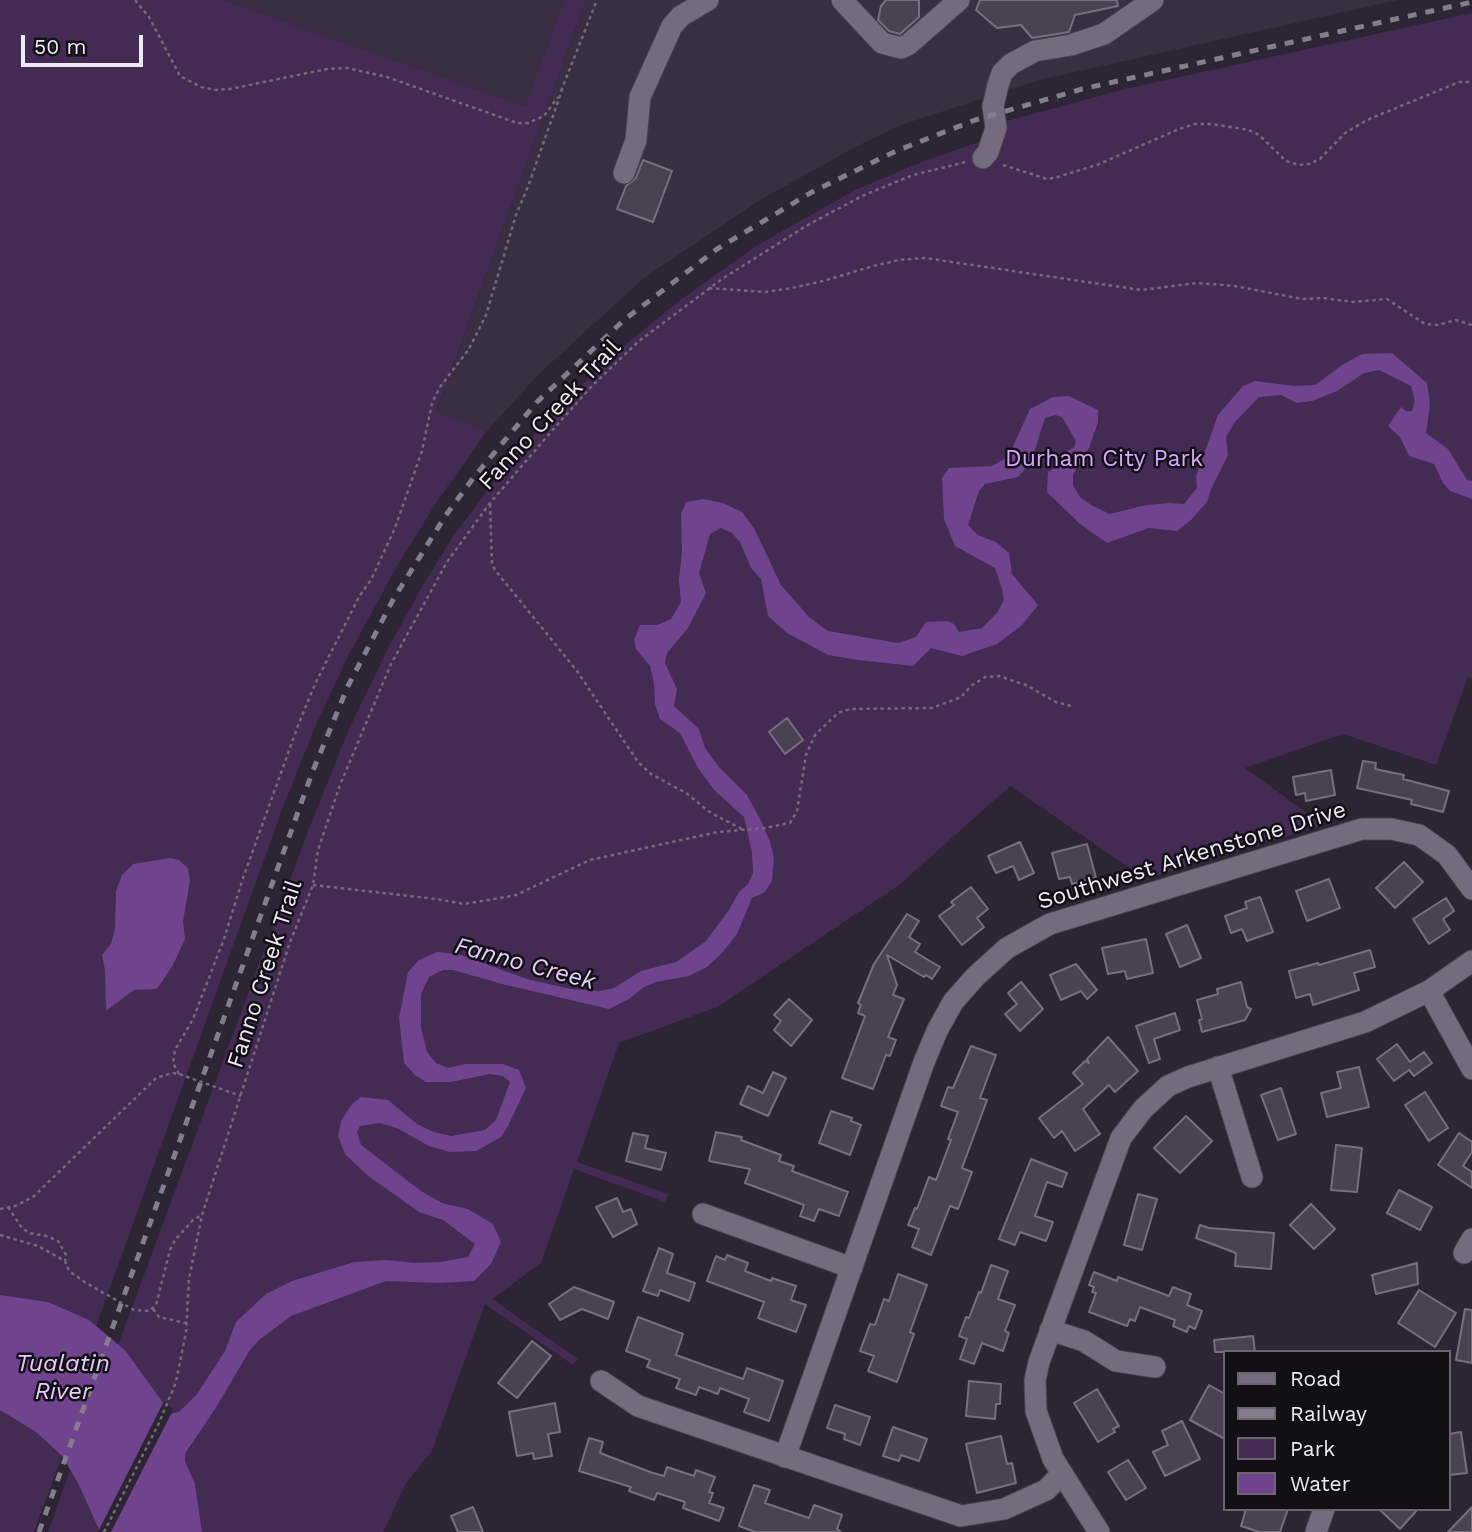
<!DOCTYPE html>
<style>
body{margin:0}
#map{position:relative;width:1472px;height:1532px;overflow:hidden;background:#2d2434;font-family:"Work Sans",sans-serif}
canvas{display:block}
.legend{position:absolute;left:1223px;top:1350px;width:228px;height:161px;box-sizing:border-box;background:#130f16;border:2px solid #6b666e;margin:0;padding:9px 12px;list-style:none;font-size:21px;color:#efe9f3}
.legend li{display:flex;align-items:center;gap:14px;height:35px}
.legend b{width:35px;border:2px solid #6b666e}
.scale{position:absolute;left:21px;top:35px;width:122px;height:32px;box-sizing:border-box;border:4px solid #efe9f3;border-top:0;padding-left:9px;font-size:21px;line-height:24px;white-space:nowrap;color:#efe9f3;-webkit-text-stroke:5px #130f16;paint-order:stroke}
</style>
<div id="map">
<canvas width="1472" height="1532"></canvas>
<ul class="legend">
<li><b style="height:9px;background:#766b7e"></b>Road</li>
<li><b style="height:9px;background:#857d8b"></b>Railway</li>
<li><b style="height:19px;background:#432b54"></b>Park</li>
<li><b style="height:19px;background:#6f438d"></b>Water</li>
</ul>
<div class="scale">50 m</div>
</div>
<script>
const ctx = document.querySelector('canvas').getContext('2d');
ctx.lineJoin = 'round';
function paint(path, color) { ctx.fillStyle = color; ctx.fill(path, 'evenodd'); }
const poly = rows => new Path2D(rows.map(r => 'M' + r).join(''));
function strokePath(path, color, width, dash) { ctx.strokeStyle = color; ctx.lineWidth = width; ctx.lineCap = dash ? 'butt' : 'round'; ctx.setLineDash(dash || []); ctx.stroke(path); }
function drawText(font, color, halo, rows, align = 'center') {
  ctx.font = font + ' "Work Sans",sans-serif'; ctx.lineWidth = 5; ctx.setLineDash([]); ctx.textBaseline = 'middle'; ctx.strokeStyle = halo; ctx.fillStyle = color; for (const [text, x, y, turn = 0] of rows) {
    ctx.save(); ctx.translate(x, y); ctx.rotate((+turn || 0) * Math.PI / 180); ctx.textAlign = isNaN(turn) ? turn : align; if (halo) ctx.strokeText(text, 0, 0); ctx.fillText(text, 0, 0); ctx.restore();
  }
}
paint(poly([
 [223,0,564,0,525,106],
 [586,0,1398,0,1039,80,904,124,857,146,760,200,644,278,539,374,487,431,436,413]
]), '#3a2e43');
paint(poly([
 [0,0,223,0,525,106,564,0,586,0,436,412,487,431,436,503,396,568,348,656,316,725,283,807,94,1332,0,1299],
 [1472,13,1472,678,1468,677,1436,765,1343,734,1245,768,1323,825,1146,879,1010,786,899,885,717,1007,619,1043,577,1162,668,1194,665,1202,574,1169,541,1263,492,1299,578,1359,573,1365,485,1304,432,1451,406,1483,383,1532,202,1532,195,1484,185,1461,185,1454,192,1446,125,1350,118,1345,310,826,349,729,389,646,426,580,452,538,511,459,578,388,619,350,680,300,756,246,855,190,924,161,979,142,992,125,1125,89],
 [0,1410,36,1432,62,1456,34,1532,0,1532],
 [70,1470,78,1483,100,1532,48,1532]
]), '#432b54');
paint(poly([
 [1392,353,1427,383,1430,405,1426,433,1448,449,1467,480,1472,481,1472,499,1450,491,1443,483,1434,464,1409,456,1400,437,1388,426,1401,407,1406,411,1412,411,1415,401,1411,386,1379,370,1364,373,1337,391,1312,401,1297,403,1281,395,1259,397,1235,422,1226,437,1228,455,1211,489,1207,502,1191,520,1177,531,1149,528,1107,543,1080,524,1047,492,1048,472,1061,464,1064,453,1074,447,1076,441,1062,417,1055,415,1045,418,1031,462,1018,477,985,484,979,491,968,525,978,535,996,542,1009,553,1012,574,1038,605,1022,625,997,644,962,656,931,648,913,666,858,660,828,655,787,633,768,616,761,579,751,568,740,542,732,533,721,528,710,534,699,573,706,593,688,628,667,653,665,663,677,689,674,706,699,729,705,748,719,767,747,795,761,821,770,842,774,858,772,881,765,892,752,898,737,934,722,953,707,967,689,976,656,982,644,987,629,999,609,1009,502,984,453,970,443,970,429,977,421,994,421,1028,427,1052,436,1063,448,1068,465,1064,503,1064,519,1070,526,1088,508,1126,501,1137,476,1151,450,1152,429,1146,397,1128,380,1123,360,1126,357,1132,361,1145,421,1191,442,1203,468,1209,493,1224,501,1242,491,1264,474,1281,440,1283,386,1281,291,1316,258,1341,250,1350,217,1406,185,1454,185,1461,195,1484,202,1532,100,1532,78,1483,62,1456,36,1432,0,1410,0,1295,48,1302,89,1320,125,1350,171,1414,180,1411,197,1394,225,1351,236,1322,266,1294,292,1281,354,1262,386,1260,416,1263,440,1262,468,1257,475,1244,443,1220,419,1212,367,1175,345,1154,338,1136,341,1121,352,1104,361,1097,388,1100,417,1124,434,1132,451,1136,485,1130,496,1120,510,1082,503,1076,490,1074,451,1082,426,1082,415,1075,404,1063,399,1018,408,972,419,960,437,952,458,954,527,979,571,989,600,991,614,988,641,971,676,962,705,942,729,910,739,892,748,884,753,873,752,852,744,817,714,790,698,768,680,733,660,719,655,704,654,683,650,666,636,649,634,640,640,625,657,625,671,619,681,602,679,580,682,552,681,514,686,502,703,499,723,503,742,512,754,528,781,585,809,617,828,631,898,643,916,637,926,622,947,621,954,624,959,632,982,628,997,613,1004,600,1002,589,995,568,955,546,944,519,942,478,949,468,992,466,1008,457,1030,409,1053,397,1069,396,1098,410,1098,422,1089,448,1073,475,1073,485,1080,497,1091,505,1110,514,1146,505,1169,503,1184,504,1197,488,1196,476,1218,415,1243,386,1255,381,1294,386,1315,385,1342,365,1362,354],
 [170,858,179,860,188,868,190,881,183,921,185,939,173,965,157,989,134,990,106,1011,105,970,102,955,111,944,115,928,116,891,122,875,133,864]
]), '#6f438d');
paint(poly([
 [164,1401,173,1410,111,1532,98,1532]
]), '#2d2434');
const building = poly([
 [886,0,919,0,919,17,900,34,889,31,878,20,881,6,886,0],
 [980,0,1117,0,1118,6,1075,15,1069,32,1032,38,1021,25,997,28,976,10,980,0],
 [643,160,672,171,653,222,617,209,626,186,636,178,643,160],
 [787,718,803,740,785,754,769,732,787,718],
 [1363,761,1376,763,1375,769,1404,775,1403,779,1449,791,1443,812,1411,804,1412,800,1357,788,1363,761],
 [1331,770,1335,795,1306,801,1305,793,1296,795,1293,777,1331,770],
 [1020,842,1034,873,1019,880,1013,866,996,873,988,856,1020,842],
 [1087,844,1096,878,1072,884,1070,877,1059,879,1052,853,1087,844],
 [1404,862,1423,882,1395,908,1376,888,1404,862],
 [1329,879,1340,908,1307,921,1296,891,1329,879],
 [971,887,988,909,977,918,984,927,962,945,939,916,954,905,951,902,971,887],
 [1260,897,1273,932,1247,941,1242,929,1231,933,1225,916,1247,908,1245,902,1260,897],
 [1446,898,1454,911,1443,919,1450,930,1429,944,1413,919,1446,898],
 [907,914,919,921,909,937,920,944,915,952,940,967,932,979,926,975,924,977,887,955,897,985,893,995,904,999,888,1037,896,1040,890,1056,886,1055,873,1089,842,1078,865,1016,858,1013,861,1005,858,1003,874,964,907,914],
 [1187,925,1201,958,1180,967,1166,934,1187,925],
 [1146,939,1153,973,1127,979,1125,971,1108,974,1102,948,1146,939],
 [1370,950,1375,967,1354,973,1359,990,1313,1005,1310,994,1296,998,1289,971,1318,963,1319,965,1370,950],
 [1076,964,1097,990,1087,999,1081,991,1061,1000,1050,975,1076,964],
 [1021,982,1043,1009,1020,1031,1005,1014,1017,1004,1008,993,1021,982],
 [1241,982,1247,1007,1251,1009,1245,1020,1202,1032,1199,1020,1202,1019,1197,1000,1218,994,1217,989,1241,982],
 [789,999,812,1020,791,1046,774,1030,781,1021,774,1015,789,999],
 [1175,1013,1180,1030,1154,1039,1160,1059,1149,1063,1136,1026,1175,1013],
 [1108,1037,1138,1071,1115,1092,1109,1085,1083,1109,1100,1134,1075,1151,1062,1131,1054,1138,1039,1118,1083,1084,1073,1073,1085,1061,1089,1063,1087,1059,1108,1037],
 [1397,1044,1410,1062,1424,1052,1432,1063,1414,1076,1409,1070,1394,1081,1377,1059,1397,1044],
 [971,1046,996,1055,980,1098,987,1100,962,1168,972,1172,958,1209,950,1206,931,1255,912,1247,919,1229,908,1225,915,1208,917,1209,929,1177,936,1180,951,1140,948,1139,958,1112,941,1106,948,1087,953,1088,971,1046],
 [1359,1067,1369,1107,1327,1117,1321,1093,1341,1088,1337,1072,1359,1067],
 [773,1072,786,1078,768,1116,740,1104,748,1086,763,1093,773,1072],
 [1281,1088,1296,1134,1278,1140,1261,1095,1281,1088],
 [1425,1092,1448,1128,1429,1141,1405,1105,1425,1092],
 [831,1111,852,1118,851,1121,861,1125,850,1155,819,1143,831,1111],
 [1186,1116,1212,1141,1180,1173,1154,1148,1186,1116],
 [716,1132,742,1137,741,1140,781,1155,779,1161,794,1166,792,1171,848,1192,839,1216,819,1209,814,1221,800,1216,804,1205,745,1183,750,1169,709,1161,716,1132],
 [633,1133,648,1136,645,1148,666,1153,661,1170,626,1161,633,1133],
 [1459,1133,1472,1142,1472,1152,1463,1166,1472,1172,1472,1188,1438,1165,1459,1133],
 [1336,1145,1362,1148,1357,1192,1331,1190,1336,1145],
 [1031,1159,1067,1173,1062,1187,1047,1182,1035,1216,1053,1222,1046,1241,1020,1232,1015,1245,999,1239,1031,1159],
 [1399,1190,1432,1207,1420,1230,1387,1213,1399,1190],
 [1138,1194,1157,1199,1142,1250,1124,1245,1138,1194],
 [617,1198,623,1212,631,1209,637,1224,613,1237,596,1207,617,1198],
 [1311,1204,1335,1229,1314,1249,1290,1225,1311,1204],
 [1200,1225,1209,1228,1274,1233,1271,1269,1235,1266,1236,1253,1196,1238,1200,1225],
 [659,1248,673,1254,667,1273,695,1283,689,1301,660,1290,658,1296,643,1291,659,1248],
 [727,1255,748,1263,745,1271,771,1281,772,1278,796,1286,791,1300,806,1305,796,1332,758,1318,764,1302,707,1281,716,1256,725,1260,727,1255],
 [1417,1263,1418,1284,1376,1294,1372,1275,1417,1263],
 [991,1265,1008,1271,998,1299,1015,1305,1005,1331,1009,1333,1003,1351,982,1343,974,1364,960,1359,967,1339,959,1336,966,1317,969,1318,979,1292,981,1293,991,1265],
 [1094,1272,1117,1281,1118,1277,1169,1296,1173,1287,1191,1294,1187,1305,1202,1311,1195,1329,1189,1326,1187,1332,1173,1326,1175,1320,1140,1307,1135,1321,1130,1319,1127,1326,1089,1312,1096,1293,1092,1292,1094,1287,1089,1285,1094,1272],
 [898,1274,927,1285,910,1332,914,1334,897,1382,868,1371,874,1356,860,1351,870,1324,875,1325,884,1299,889,1301,898,1274],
 [574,1287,614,1302,608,1319,582,1309,560,1320,549,1304,574,1287],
 [1419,1290,1456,1313,1435,1347,1398,1323,1419,1290],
 [1465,1309,1472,1310,1472,1363,1456,1360,1465,1309],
 [638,1317,683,1334,676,1355,743,1379,747,1368,783,1381,769,1421,744,1412,749,1399,720,1388,718,1394,699,1387,696,1395,676,1388,680,1379,647,1367,650,1360,626,1351,638,1317],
 [1253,1336,1255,1352,1215,1352,1214,1340,1253,1336],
 [532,1341,551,1356,517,1398,498,1383,532,1341],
 [969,1381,1001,1384,1000,1404,996,1404,995,1419,966,1416,969,1381],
 [1209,1385,1225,1394,1225,1439,1190,1420,1209,1385],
 [1097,1389,1119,1426,1113,1429,1115,1432,1098,1442,1074,1403,1097,1389],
 [555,1403,560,1432,548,1434,552,1456,534,1459,533,1453,517,1456,509,1412,555,1403],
 [835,1405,870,1417,860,1445,844,1439,845,1434,827,1428,835,1405],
 [1182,1421,1200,1459,1165,1476,1153,1452,1168,1445,1162,1431,1182,1421],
 [893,1427,927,1439,919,1461,901,1455,899,1461,883,1456,893,1427],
 [1461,1432,1467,1473,1449,1475,1449,1434,1461,1432],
 [1001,1436,1007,1464,1012,1463,1016,1483,977,1493,966,1444,1001,1436],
 [589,1438,603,1442,600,1453,653,1473,664,1476,667,1467,694,1476,696,1470,715,1477,709,1492,713,1493,709,1503,724,1508,719,1521,683,1508,685,1502,657,1493,654,1500,629,1491,631,1487,579,1471,589,1438],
 [1128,1460,1146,1488,1126,1500,1108,1472,1128,1460],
 [754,1485,770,1490,765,1503,809,1518,814,1505,842,1515,837,1529,841,1532,755,1532,739,1526,754,1485],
 [473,1507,483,1532,458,1532,451,1516,473,1507],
 [1472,1507,1472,1532,1448,1532,1472,1507],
 [1246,1509,1288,1509,1280,1532,1259,1532,1241,1526,1246,1509],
 [1379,1509,1418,1509,1400,1529,1379,1509]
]);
paint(building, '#4a4152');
strokePath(building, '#786e81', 2);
const minor = poly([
 [842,0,882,43,901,48,909,44,959,0],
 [983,158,988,152,996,128,993,106,998,85,1002,73,1011,64,1035,51,1071,45,1104,34,1153,0],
 [624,173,636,140,640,97,672,26,681,16,708,0],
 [1429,991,1472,1069],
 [1218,1067,1252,1177],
 [703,1214,852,1268],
 [1464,1253,1472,1239],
 [1050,1330,1084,1341,1116,1361,1155,1367],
 [601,1381,638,1406,961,1516,1004,1509,1046,1490,1062,1474],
 [785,1457,924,1062,937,1031,953,1002,975,977,1007,948,1050,924,1362,829,1391,829,1419,835,1447,855,1472,889],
 [1099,1532,1053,1459,1036,1411,1035,1380,1039,1362,1121,1138,1143,1109,1168,1086,1188,1077,1365,1022,1429,991,1472,961],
 [1316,1532,1324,1509]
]);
strokePath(minor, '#49424f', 23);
strokePath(poly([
 [135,0,149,17,180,76,201,87,216,90,230,89,327,69,347,68,387,77,517,123,528,123,544,116,558,97],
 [561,91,597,0],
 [1003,165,1047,179,1054,178,1097,165,1179,129,1195,124,1212,124,1249,130,1259,135,1286,161,1299,165,1309,164,1320,159,1345,133,1367,120,1459,82,1472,82],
 [709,288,765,292,792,288,827,280,873,266,899,260,925,258,1141,290,1197,283,1235,286,1302,299,1323,298,1353,302,1387,299,1425,324,1438,325,1456,320,1472,325],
 [490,504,492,563,495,570,577,671,638,762,651,774,686,793,711,813,742,829],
 [313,885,436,899,464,904,500,898,516,895,590,860,718,832,765,828,790,823,797,811,806,755,815,735,838,713,850,709,932,708,961,697,971,686,985,677,999,676,1026,685,1056,702,1071,706],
 [179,1074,173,1063,175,1050,193,1019,224,939,243,878,299,723,316,682,360,595,371,580,395,528,422,451,432,403,440,387,469,349,486,315,516,215,529,184,562,90],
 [8,1207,22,1228,29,1233,46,1236,58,1241,66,1255,65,1261],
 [0,1209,15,1206,33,1197,156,1078,172,1073,179,1074,241,1096],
 [0,1235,38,1246,65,1261,69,1271,86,1283,134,1310,149,1311,156,1305,170,1250,175,1240,193,1220,202,1215],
 [153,1309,159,1317,186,1323],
 [104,1532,159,1423,176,1382,186,1332,189,1279,202,1215,290,942,313,885,318,850,340,785,391,664,447,562,490,503,557,425,592,386,639,341,722,279,806,226,862,196,913,175,966,162]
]), '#726a78', 2.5, [3.5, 3.5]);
strokePath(minor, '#766b7e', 21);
strokePath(poly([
 [39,1532,312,773,348,686,394,598,446,515,474,477,537,402,624,320,717,249,812,192,896,151,975,120,1082,89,1472,2]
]), '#857d8b', 5, [9, 9]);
drawText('23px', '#efe9f3', '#130f16', [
 ["Fanno Creek Trail",550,415,-47],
 ["Southwest Arkenstone Drive",1192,856,-17],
 ["Fanno Creek Trail",265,974,-72]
]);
drawText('23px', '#d7a8fa', '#130f16', [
 ["Durham City Park",1104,459]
]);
drawText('italic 24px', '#e4cdf7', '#130f16', [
 ["Fanno Creek",525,964,15],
 ["Tualatin",63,1364],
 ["River",63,1392]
]);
</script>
